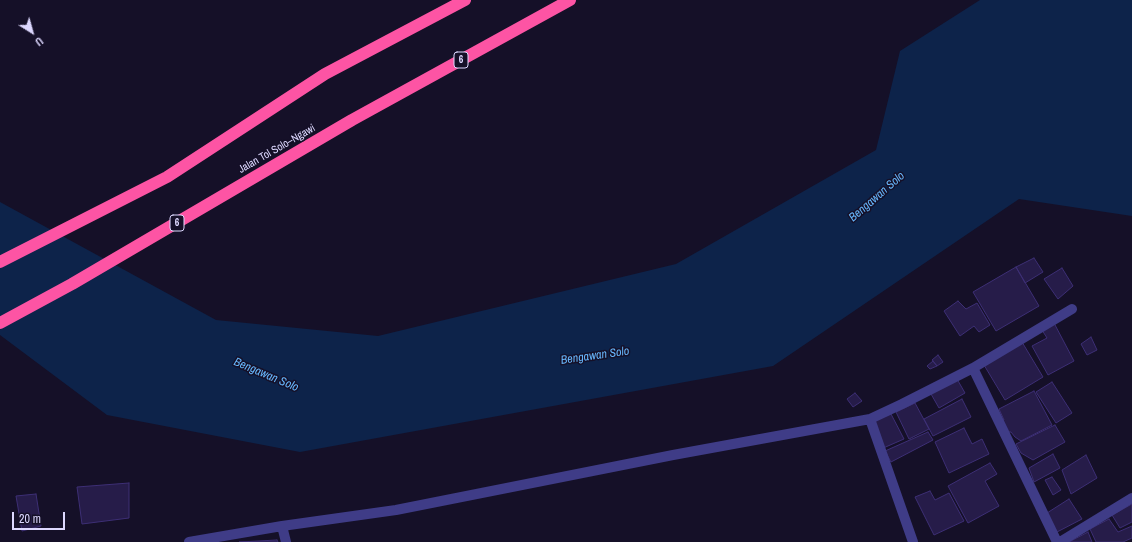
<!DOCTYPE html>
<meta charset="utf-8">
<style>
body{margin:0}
#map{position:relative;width:1132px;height:542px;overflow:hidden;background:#151028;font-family:"Archivo Narrow",sans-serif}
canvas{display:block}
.north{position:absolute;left:12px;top:12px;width:40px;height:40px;-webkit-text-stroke:3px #151028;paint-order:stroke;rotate:143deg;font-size:11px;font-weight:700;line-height:16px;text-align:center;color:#ddd8ff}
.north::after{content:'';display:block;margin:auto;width:14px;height:18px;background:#ddd8ff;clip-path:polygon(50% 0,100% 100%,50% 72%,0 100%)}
.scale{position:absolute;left:12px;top:512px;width:53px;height:18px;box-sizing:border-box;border:2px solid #ddd8ff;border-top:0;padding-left:5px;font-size:12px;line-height:14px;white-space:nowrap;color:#ddd8ff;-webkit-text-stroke:3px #151028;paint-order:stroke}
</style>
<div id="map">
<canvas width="1132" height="542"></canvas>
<div class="north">U</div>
<div class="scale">20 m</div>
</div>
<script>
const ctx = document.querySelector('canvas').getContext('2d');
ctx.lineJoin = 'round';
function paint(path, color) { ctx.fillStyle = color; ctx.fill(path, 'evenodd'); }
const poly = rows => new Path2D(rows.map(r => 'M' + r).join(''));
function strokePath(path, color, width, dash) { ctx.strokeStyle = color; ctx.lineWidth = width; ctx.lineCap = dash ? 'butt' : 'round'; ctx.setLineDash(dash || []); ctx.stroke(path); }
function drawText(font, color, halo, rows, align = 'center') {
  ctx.font = font + ' "Archivo Narrow",sans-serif'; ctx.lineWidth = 3; ctx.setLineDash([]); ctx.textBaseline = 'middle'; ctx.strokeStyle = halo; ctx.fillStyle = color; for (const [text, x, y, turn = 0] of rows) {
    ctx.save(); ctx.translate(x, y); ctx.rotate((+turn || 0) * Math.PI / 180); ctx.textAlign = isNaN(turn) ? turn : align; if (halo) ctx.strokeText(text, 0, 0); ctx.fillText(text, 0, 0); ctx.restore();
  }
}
paint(poly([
 [980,0,1132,0,1132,216,1019,199,773,366,300,452,107,415,0,335,0,202,216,320,378,336,676,264,876,150,900,51]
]), '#0d234a');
const building = poly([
 [1034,258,1043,272,1025,283,1016,267,1034,258],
 [1016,267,1039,306,996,331,973,292,1016,267],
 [1062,268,1073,286,1058,299,1044,279,1062,268],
 [958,301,966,309,977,303,990,325,979,332,974,326,960,336,944,311,958,301],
 [1054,323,1074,361,1048,375,1032,346,1047,338,1042,330,1054,323],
 [1091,337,1097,350,1087,355,1081,344,1091,337],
 [1022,342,1043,377,1005,400,984,365,1022,342],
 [938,355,943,362,937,366,932,360,938,355],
 [933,361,937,366,930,369,927,366,933,361],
 [957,379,965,393,939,408,931,394,957,379],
 [1052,382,1072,413,1056,423,1036,392,1052,382],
 [1034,391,1052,425,1021,441,1015,437,1011,432,1007,432,1001,421,1004,420,999,409,1034,391],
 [855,393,862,401,853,407,847,399,855,393],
 [962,399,971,417,933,436,924,419,962,399],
 [915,403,929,429,909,439,896,412,915,403],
 [891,414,904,439,881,449,873,421,891,414],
 [1055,425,1065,442,1033,460,1021,453,1016,444,1055,425],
 [964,428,972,444,982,439,989,454,949,473,935,442,964,428],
 [928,432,933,440,891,462,885,451,928,432],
 [1053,454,1060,468,1034,482,1029,468,1053,454],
 [1086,455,1097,478,1071,494,1062,470,1086,455],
 [990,463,997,474,985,481,999,506,968,523,948,486,990,463],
 [1052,477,1061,490,1053,495,1045,480,1052,477],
 [129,483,129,518,82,524,77,487,129,483],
 [930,491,935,500,949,493,964,521,934,535,915,497,930,491],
 [36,494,41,526,22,531,16,496,36,494],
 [1069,499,1082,519,1057,532,1047,513,1069,499],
 [1132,504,1132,522,1120,528,1112,515,1132,504],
 [1109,519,1118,532,1132,526,1132,538,1123,542,1096,542,1090,529,1109,519],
 [1088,532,1092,542,1069,542,1088,532],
 [277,540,278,542,239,542,277,540]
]);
paint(building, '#261c49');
strokePath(building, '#3d2f75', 1);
strokePath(poly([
 [973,368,1057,542],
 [870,419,913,542],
 [282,526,286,542],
 [189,542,282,526,396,510,673,455,870,419,902,404,973,368,1072,309],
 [1060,542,1132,498]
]), '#3f3c87', 10);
strokePath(poly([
 [0,262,167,177,325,74,465,0],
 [0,323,72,284,352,120,570,0]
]), '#fd54a4', 12);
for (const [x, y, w] of [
 [461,60,14],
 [177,223,14]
]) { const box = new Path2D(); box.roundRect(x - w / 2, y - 8, w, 16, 3); ctx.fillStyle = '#151028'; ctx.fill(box); strokePath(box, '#ddd8ff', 1); }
drawText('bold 10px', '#ddd8ff', null, [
 ["6",461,60],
 ["6",177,223]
]);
drawText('11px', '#ddd8ff', '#151028', [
 ["Jalan Tol Solo–Ngawi",277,149,-30]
]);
drawText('italic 12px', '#67b7fd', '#151028', [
 ["Bengawan Solo",877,197,-41],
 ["Bengawan Solo",595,356,-8],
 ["Bengawan Solo",266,375,23]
]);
</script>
